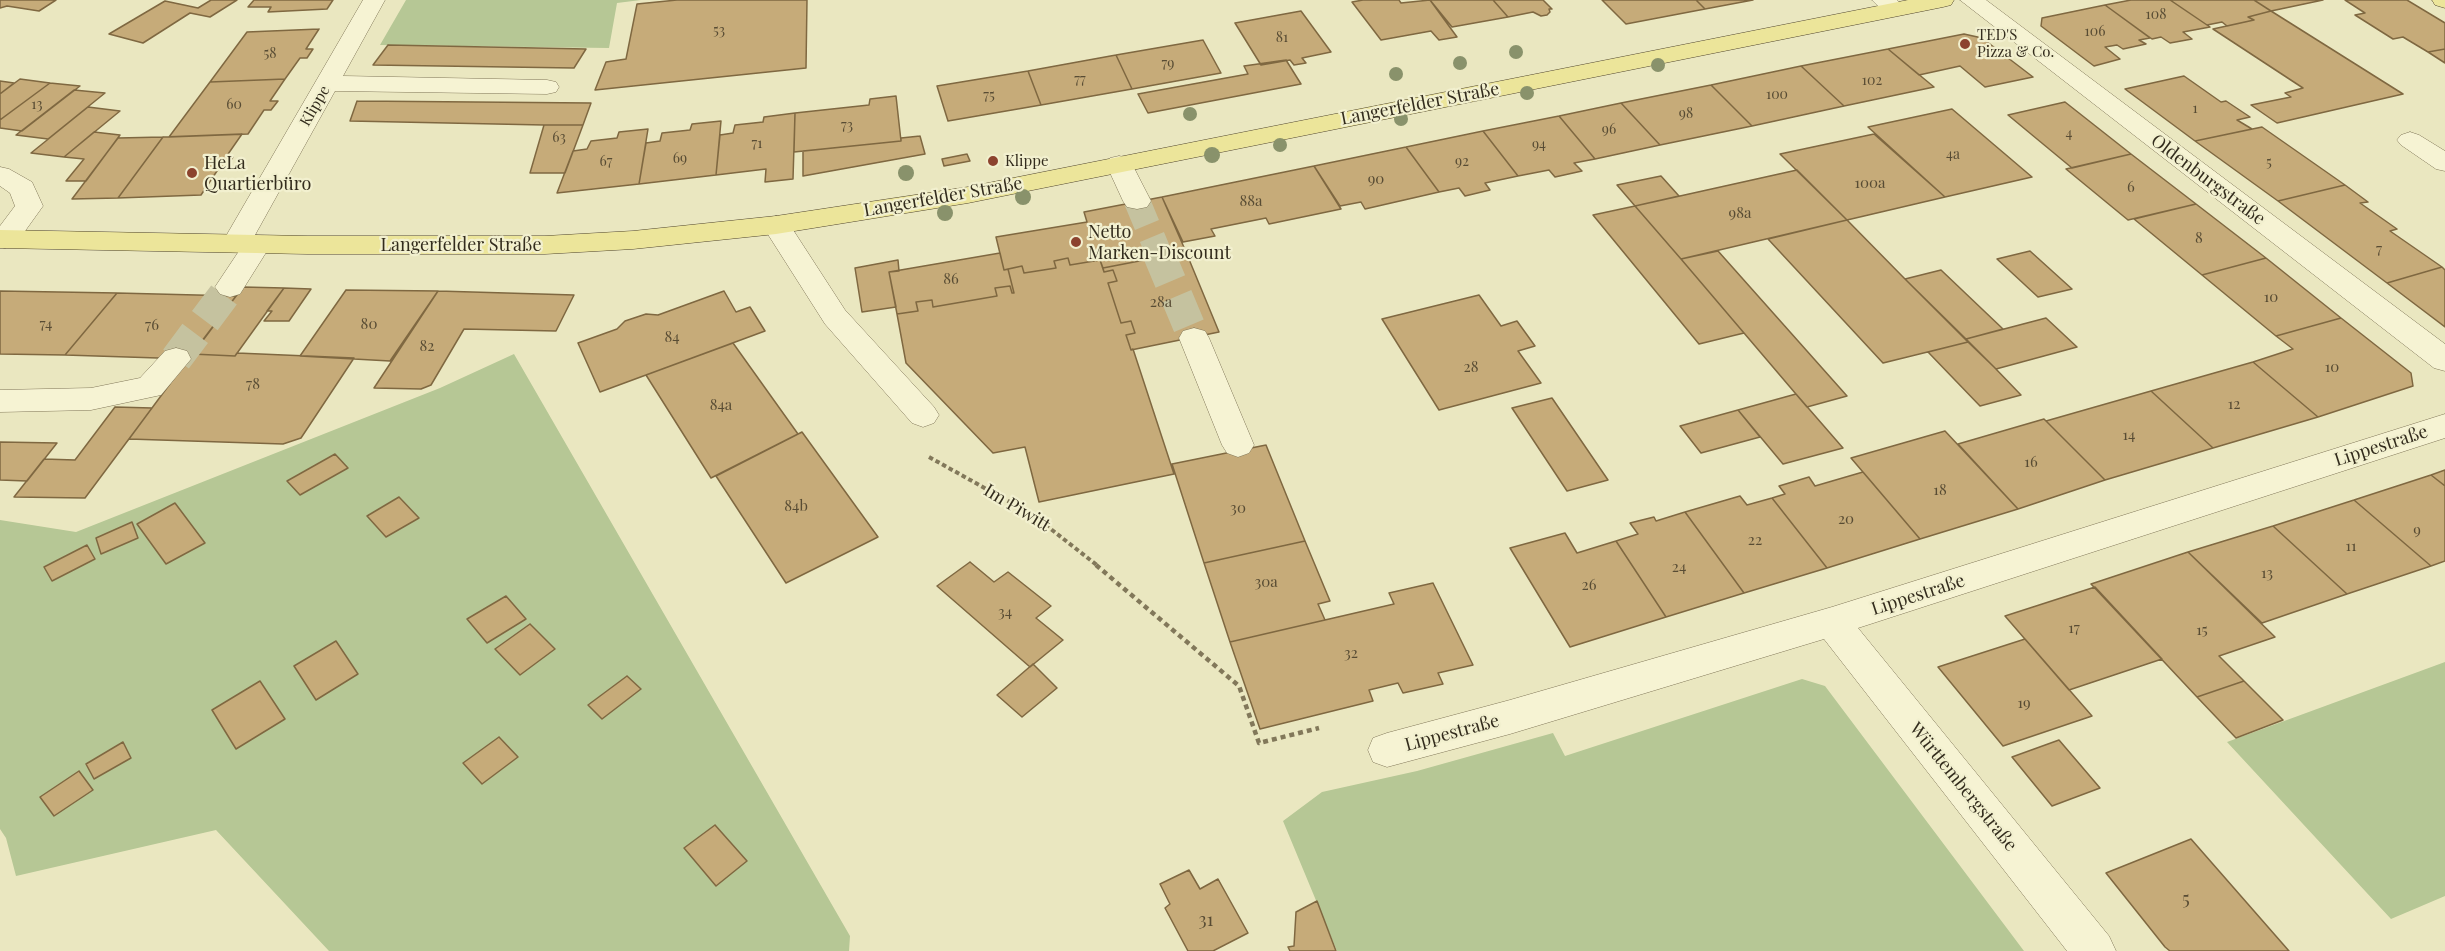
<!DOCTYPE html>
<meta charset="utf-8">
<style>
body{margin:0}
canvas{display:block;background:#eae7c0}
</style>
<canvas width="2445" height="951"></canvas>
<script>
const ctx = document.querySelector('canvas').getContext('2d');
ctx.lineJoin = 'round';
function paint(path, color) { ctx.fillStyle = color; ctx.fill(path, 'evenodd'); }
const poly = rows => new Path2D(rows.map(r => 'M' + r).join(''));
function strokePath(path, color, width, dash) { ctx.strokeStyle = color; ctx.lineWidth = width; ctx.lineCap = dash ? 'butt' : 'round'; ctx.setLineDash(dash || []); ctx.stroke(path); }
function drawText(font, color, halo, rows, align = 'center') {
  ctx.font = font + ' "Playfair Display",serif'; ctx.lineWidth = 4.5; ctx.setLineDash([]); ctx.textBaseline = 'middle'; ctx.strokeStyle = halo; ctx.fillStyle = color; for (const [text, x, y, turn = 0] of rows) {
    ctx.save(); ctx.translate(x, y); ctx.rotate((+turn || 0) * Math.PI / 180); ctx.textAlign = isNaN(turn) ? turn : align; if (halo) ctx.strokeText(text, 0, 0); ctx.fillText(text, 0, 0); ctx.restore();
  }
}
paint(poly([
 [406,0,641,0,617,3,609,48,380,45],
 [514,354,850,936,849,951,329,951,216,830,16,876,6,838,0,829,0,520,76,532,440,388],
 [2445,662,2445,896,2391,919,2227,742],
 [1802,679,1825,686,2024,951,1337,951,1283,821,1322,792,1417,771,1553,733,1565,756]
]), '#b6c795');
const building = poly([
 [0,0,56,0,39,11,7,6,0,8,0,0],
 [211,0,237,0,210,17,190,13,143,43,109,34,165,1,198,8,211,0],
 [254,0,333,0,327,9,268,12,271,7,248,7,254,0],
 [677,0,807,0,806,68,595,90,606,62,626,59,637,4,677,0],
 [1363,0,1399,0,1401,3,1430,0,1457,37,1439,40,1431,31,1381,40,1352,2,1363,0],
 [1430,0,1493,0,1508,17,1452,27,1430,0],
 [1493,0,1543,0,1552,9,1549,9,1550,12,1547,15,1541,16,1533,12,1508,17,1493,0],
 [1602,0,1696,0,1705,9,1626,24,1602,0],
 [1696,0,1753,0,1705,9,1696,0],
 [2131,0,2170,0,2210,27,2183,32,2192,39,2170,43,2161,37,2152,39,2105,5,2131,0],
 [2170,0,2254,0,2271,11,2248,17,2254,20,2227,26,2222,22,2207,25,2170,0],
 [2254,0,2323,0,2271,11,2254,0],
 [2345,0,2407,0,2445,23,2445,49,2428,52,2403,37,2393,39,2355,15,2365,13,2345,0],
 [2105,5,2150,38,2139,40,2146,44,2123,49,2117,45,2105,47,2120,59,2094,66,2041,26,2042,18,2105,5],
 [1301,11,1331,52,1302,58,1306,63,1294,65,1290,60,1261,65,1235,23,1301,11],
 [2271,11,2403,94,2277,123,2251,105,2291,97,2285,93,2303,88,2213,29,2254,20,2248,17,2271,11],
 [319,29,306,49,313,49,307,58,300,58,285,79,210,82,247,32,319,29],
 [1964,34,1982,38,2033,77,1985,87,1960,66,1919,75,1888,49,1964,34],
 [1203,40,1221,73,1132,89,1116,55,1203,40],
 [388,45,586,49,574,68,373,65,388,45],
 [1888,49,1934,87,1844,106,1801,66,1888,49],
 [2445,49,2445,63,2428,52,2445,49],
 [1116,55,1132,89,1041,105,1028,71,1116,55],
 [1286,60,1301,84,1148,113,1138,94,1248,74,1244,66,1286,60],
 [1801,66,1844,106,1752,126,1711,85,1801,66],
 [1028,71,1041,105,948,121,937,86,1028,71],
 [2184,76,2221,102,2226,101,2250,117,2237,120,2252,129,2195,141,2125,89,2184,76],
 [20,79,50,83,0,120,0,94,20,79],
 [285,79,270,101,278,101,271,110,264,110,248,134,169,137,210,82,285,79],
 [0,81,14,83,0,94,0,81],
 [50,83,80,86,22,131,0,128,0,120,50,83],
 [1711,85,1752,126,1660,145,1621,103,1711,85],
 [74,90,105,93,48,139,16,135,74,90],
 [896,96,901,141,794,152,795,113,869,105,870,99,896,96],
 [357,101,591,103,583,125,544,125,350,121,357,101],
 [2065,102,2131,154,2072,168,2008,115,2065,102],
 [1621,103,1660,145,1595,159,1559,116,1621,103],
 [88,107,120,111,64,157,31,153,88,107],
 [1952,109,2032,177,1945,197,1868,127,1952,109],
 [795,113,793,179,765,182,766,169,716,175,720,135,733,133,735,125,763,122,764,117,795,113],
 [1559,116,1595,159,1574,163,1582,171,1555,177,1549,170,1518,176,1483,131,1559,116],
 [721,121,716,175,639,184,646,143,660,141,662,133,690,130,692,124,721,121],
 [544,125,583,125,565,173,530,173,544,125],
 [2262,127,2345,185,2278,201,2195,141,2262,127],
 [648,129,639,184,557,193,573,151,587,149,591,141,617,138,619,132,648,129],
 [1483,131,1518,176,1485,183,1490,190,1465,196,1459,188,1439,192,1406,147,1483,131],
 [94,132,120,135,86,181,66,181,84,159,64,157,94,132],
 [242,134,226,157,233,157,226,168,219,168,201,195,118,198,163,137,242,134],
 [1874,134,1945,197,1847,220,1780,154,1874,134],
 [920,136,925,154,803,176,803,151,901,141,901,138,920,136],
 [163,137,118,198,72,199,118,138,163,137],
 [1406,147,1439,192,1365,209,1361,202,1340,206,1314,166,1406,147],
 [967,154,970,161,944,166,942,159,967,154],
 [2131,154,2196,204,2128,220,2066,169,2131,154],
 [1314,166,1341,209,1269,224,1266,218,1211,229,1215,236,1183,242,1162,197,1314,166],
 [1797,170,1847,220,1681,259,1635,206,1797,170],
 [1661,176,1679,196,1635,206,1617,185,1661,176],
 [2345,185,2368,202,2360,203,2397,229,2390,231,2442,267,2387,283,2278,201,2345,185],
 [1162,197,1186,252,1103,268,1100,260,1070,265,1068,258,1054,261,1056,268,1024,273,1022,266,1004,270,996,237,1087,222,1084,212,1162,197],
 [2196,204,2266,258,2202,275,2134,219,2196,204],
 [1635,206,1681,259,1744,333,1699,344,1593,215,1635,206],
 [1847,220,1905,279,1968,342,1883,363,1768,239,1847,220],
 [1718,251,1847,396,1807,407,1681,259,1718,251],
 [2030,251,2072,289,2038,297,1997,259,2030,251],
 [1186,252,1219,332,1131,350,1126,335,1135,333,1131,321,1121,323,1108,283,1117,281,1113,270,1104,272,1103,268,1186,252],
 [1000,253,1004,270,1008,269,1014,293,1012,293,1010,286,995,288,997,296,933,307,932,300,916,302,918,311,897,314,889,272,1000,253],
 [1068,258,1070,265,1100,260,1104,272,1113,270,1117,281,1108,283,1121,323,1131,321,1135,333,1126,335,1131,350,1133,349,1174,474,1039,502,1025,447,993,453,906,363,897,314,918,311,916,302,932,300,933,307,997,296,995,288,1010,286,1012,293,1014,293,1008,269,1022,266,1024,273,1056,268,1054,261,1068,258],
 [2266,258,2341,318,2276,336,2202,275,2266,258],
 [898,260,899,271,889,272,896,307,862,312,855,268,898,260],
 [2442,267,2445,270,2445,327,2387,283,2442,267],
 [1941,270,2003,329,1966,339,1905,279,1941,270],
 [243,287,284,288,235,356,192,354,243,287],
 [284,288,311,289,289,321,264,321,272,311,267,311,284,288],
 [346,290,438,291,390,361,300,356,346,290],
 [0,291,117,293,65,355,0,354,0,291],
 [438,291,574,295,556,331,464,329,431,385,421,389,374,388,438,291],
 [724,291,736,312,750,307,765,331,600,392,578,343,617,329,625,321,646,314,658,315,724,291],
 [117,293,236,296,189,359,65,355,117,293],
 [1479,295,1501,326,1517,321,1535,346,1518,351,1541,383,1439,410,1382,319,1479,295],
 [2046,318,2077,347,1996,369,1966,339,2046,318],
 [2341,318,2411,373,2413,386,2318,417,2253,362,2293,349,2276,336,2341,318],
 [1968,342,1994,367,2021,395,1980,406,1928,352,1968,342],
 [733,343,798,434,711,478,646,375,733,343],
 [237,353,354,358,301,438,283,444,129,439,192,354,235,356,237,353],
 [2253,362,2318,417,2213,448,2151,391,2253,362],
 [2151,391,2213,448,2105,480,2046,421,2151,391],
 [1796,394,1843,448,1783,464,1738,410,1796,394],
 [1552,398,1608,480,1567,491,1512,408,1552,398],
 [115,407,152,408,85,498,14,497,44,459,75,460,115,407],
 [1738,410,1760,437,1701,453,1680,426,1738,410],
 [2044,419,2105,480,2018,509,1958,444,2044,419],
 [1945,431,2018,509,1920,539,1851,458,1945,431],
 [802,432,878,537,786,583,716,476,802,432],
 [0,442,57,443,27,481,0,480,0,442],
 [1266,445,1305,541,1204,563,1172,464,1266,445],
 [335,454,348,468,300,495,287,481,335,454],
 [2445,470,2445,486,2431,475,2445,470],
 [1863,472,1920,539,1827,568,1772,498,1785,494,1779,486,1809,477,1815,486,1863,472],
 [2431,475,2445,486,2445,561,2431,566,2354,500,2431,475],
 [1740,496,1747,505,1772,498,1827,568,1744,593,1685,512,1740,496],
 [399,497,419,518,386,537,367,516,399,497],
 [2354,500,2431,566,2347,594,2273,526,2354,500],
 [175,503,205,543,166,564,137,524,175,503],
 [1685,512,1744,593,1666,617,1616,541,1638,534,1630,523,1654,517,1656,521,1685,512],
 [132,522,138,538,101,554,96,538,132,522],
 [2273,526,2347,594,2262,623,2188,552,2273,526],
 [1565,533,1577,553,1616,541,1666,617,1570,647,1510,548,1565,533],
 [1305,541,1330,601,1318,604,1325,620,1230,642,1204,563,1305,541],
 [87,545,95,559,52,581,44,567,87,545],
 [2188,552,2275,637,2219,656,2244,681,2197,697,2091,584,2188,552],
 [970,562,994,582,1008,572,1051,606,1036,618,1063,640,1030,667,937,586,970,562],
 [1433,583,1473,665,1438,673,1443,684,1403,693,1398,683,1369,690,1373,701,1260,729,1230,642,1394,604,1389,593,1433,583],
 [2095,587,2162,659,2069,690,2005,616,2095,587],
 [506,596,526,619,487,643,467,619,506,596],
 [530,624,555,649,520,675,495,649,530,624],
 [2025,639,2092,716,2003,746,1938,667,2025,639],
 [336,641,358,674,316,700,294,666,336,641],
 [1033,664,1057,688,1022,717,997,695,1033,664],
 [627,676,641,689,602,719,588,705,627,676],
 [260,681,285,719,236,749,212,710,260,681],
 [2244,681,2283,720,2236,738,2197,697,2244,681],
 [499,737,518,757,482,784,463,763,499,737],
 [2059,740,2100,788,2052,806,2012,757,2059,740],
 [123,742,131,758,94,779,86,764,123,742],
 [79,771,93,790,54,816,40,797,79,771],
 [715,825,747,861,716,886,684,848,715,825],
 [2191,839,2289,951,2170,951,2165,947,2106,873,2191,839],
 [1189,870,1200,889,1218,879,1248,933,1213,951,1188,951,1165,908,1170,904,1160,884,1189,870],
 [1317,901,1336,951,1290,951,1288,947,1294,946,1296,912,1317,901]
]);
paint(building, '#c6ab79');
strokePath(building, '#7f6841', 1.5);
strokePath(poly([
 [1137,201,1159,254]
]), '#c5c29f', 26, [26, 13]);
strokePath(poly([
 [1158,252,1194,338],
 [176,359,230,287]
]), '#c5c29f', 32, [32, 16]);
const minor = poly([
 [363,0,385,0,343,76,547,80,556,82,559,87,556,92,547,94,335,91,255,235,268,237,272,243,240,294,230,297,220,294,215,287,239,251,226,249,222,243,363,0],
 [1872,0,1897,0,1906,9,1902,14,1894,16,1886,14,1872,0],
 [1960,0,1986,0,2445,344,2445,371,2434,368,1960,0],
 [2410,132,2419,135,2445,151,2445,171,2436,169,2401,145,2397,140,2401,135,2410,132],
 [1119,156,1128,158,1132,164,1151,201,1147,207,1137,209,1127,207,1123,201,1106,164,1110,158,1119,156],
 [0,167,9,169,32,182,43,206,15,245,5,248,0,247,0,226,15,206,10,193,0,186,0,167],
 [776,216,786,219,845,310,934,407,939,415,934,423,923,427,912,423,825,324,762,225,766,219,776,216],
 [1194,328,1205,331,1209,338,1254,445,1249,453,1238,457,1227,453,1222,445,1179,338,1183,331,1194,328],
 [176,348,187,351,191,359,161,395,91,410,0,412,0,390,91,388,140,378,165,351,176,348],
 [2445,414,2445,438,1858,628,2109,936,2116,951,2067,951,1824,639,1510,734,1387,767,1373,762,1368,750,1373,738,1387,733,1510,700,1832,607,2445,414]
]);
const major = poly([
 [1908,0,1954,0,1951,5,1943,7,968,203,776,234,633,249,545,254,307,254,0,248,0,230,307,236,545,236,633,231,776,216,968,187,1908,0],
 [2432,0,2445,0,2445,8,2435,5,2432,0]
]);
strokePath(minor, '#82785a', 1);
strokePath(major, '#50452e', 1);
strokePath(poly([
 [929,457,1033,515,1098,566]
]), '#82785a', 4, [4.5, 3]);
strokePath(poly([
 [1096,565,1239,686,1259,743,1319,728]
]), '#82785a', 4.5, [5, 4]);
paint(minor, '#f6f3d3');
paint(major, '#ece59a');
ctx.fillStyle = '#89926b';
for (const [x, y, r] of [
 [1516,52,7],
 [1460,63,7],
 [1658,65,7],
 [1396,74,7],
 [1527,93,7],
 [1190,114,7],
 [1401,119,7],
 [1280,145,7],
 [1212,155,8],
 [906,173,8],
 [1023,197,8],
 [945,213,8]
]) { ctx.beginPath(); ctx.arc(x, y, r, 0, 2 * Math.PI); ctx.fill(); }
for (const [x, y, r, color] of [
 [1965,44,6,"#8c432e"],
 [993,161,6,"#8c432e"],
 [192,173,6,"#8c432e"],
 [1076,242,6,"#8c432e"]
]) { const dot = new Path2D(); dot.arc(x, y, r, 0, 2 * Math.PI); ctx.fillStyle = color; ctx.fill(dot); strokePath(dot, '#f2f0cf', 2); }
drawText('14px', '#584c34', null, [
 ["108",2156,15],
 ["53",719,31],
 ["106",2095,32],
 ["81",1282,38],
 ["58",270,54],
 ["79",1168,64],
 ["77",1080,80],
 ["102",1872,81],
 ["100",1777,95],
 ["75",989,96],
 ["13",37,105],
 ["60",234,105],
 ["1",2195,109],
 ["98",1686,114],
 ["73",847,126],
 ["96",1609,130],
 ["4",2069,134],
 ["63",559,138],
 ["71",757,144],
 ["94",1539,145],
 ["4a",1953,155],
 ["69",680,159],
 ["67",606,162],
 ["92",1462,162],
 ["5",2269,163]
]);
drawText('15px', '#332c1d', '#f2f0cf', [
 ["TED'S",1977,35],
 ["Pizza & Co.",1977,52],
 ["Klippe",1005,161]
], 'left');
drawText('15px', '#332c1d', '#f2f0cf', [
 ["Klippe",315,106,-60]
]);
drawText('15px', '#584c34', null, [
 ["90",1376,179],
 ["100a",1870,183],
 ["6",2131,187],
 ["88a",1251,201],
 ["98a",1740,213],
 ["8",2199,238],
 ["7",2379,249],
 ["86",951,279],
 ["10",2271,297],
 ["28a",1161,302],
 ["74",46,324],
 ["80",369,324],
 ["76",152,325],
 ["84",672,337],
 ["82",427,346],
 ["28",1471,367],
 ["10",2332,367],
 ["78",253,384],
 ["12",2234,404],
 ["84a",721,405],
 ["14",2129,435],
 ["16",2031,462],
 ["18",1940,490],
 ["84b",796,506],
 ["30",1238,508],
 ["20",1846,519],
 ["9",2417,530],
 ["22",1755,540],
 ["11",2351,546],
 ["24",1679,567],
 ["13",2267,573],
 ["30a",1266,582],
 ["26",1589,585],
 ["34",1005,612],
 ["17",2074,628],
 ["15",2202,630],
 ["32",1351,653],
 ["19",2024,703]
]);
drawText('18px', '#332c1d', '#f2f0cf', [
 ["Langerfelder Straße",1420,104,-11],
 ["Oldenburgstraße",2208,180,37],
 ["Langerfelder Straße",943,197,-10],
 ["Langerfelder Straße",461,245],
 ["Lippestraße",2381,446,-18],
 ["Im Piwitt",1017,508,31],
 ["Lippestraße",1918,595,-18],
 ["Lippestraße",1452,733,-15],
 ["Württembergstraße",1963,787,51]
]);
drawText('18px', '#332c1d', '#f2f0cf', [
 ["HeLa",204,163],
 ["Quartierbüro",204,184],
 ["Netto",1088,232],
 ["Marken-Discount",1088,253]
], 'left');
drawText('18px', '#584c34', null, [
 ["5",2186,899],
 ["31",1206,920]
]);
</script>
